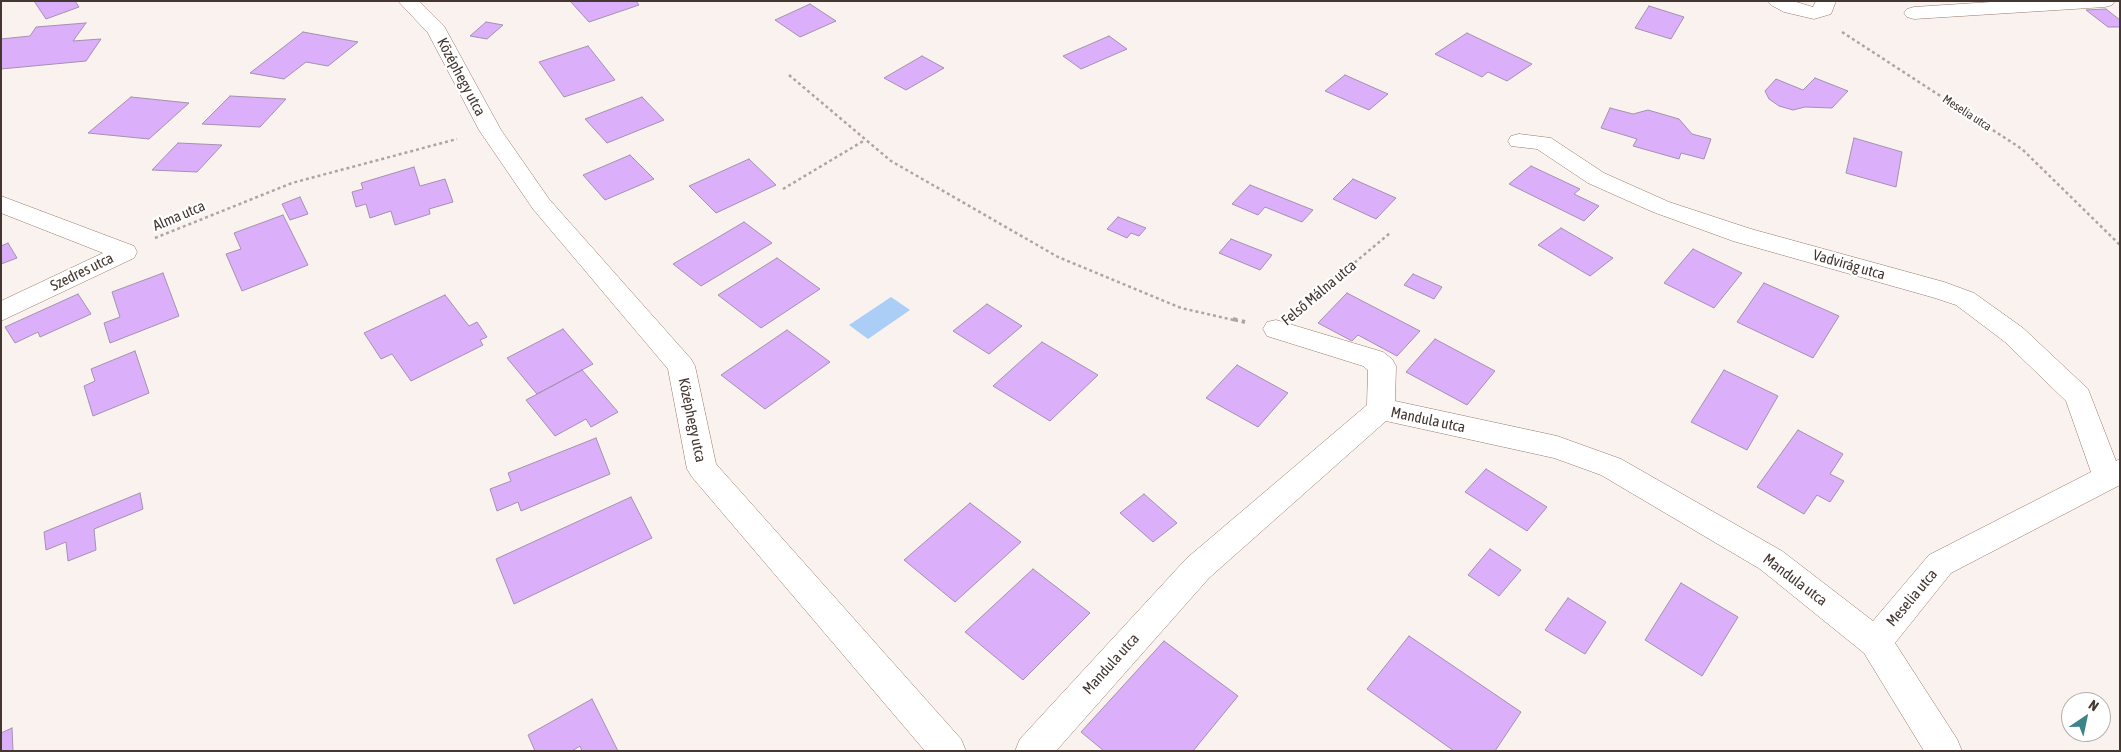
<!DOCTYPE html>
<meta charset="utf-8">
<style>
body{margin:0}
#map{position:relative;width:2121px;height:752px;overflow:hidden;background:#f9f2ee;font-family:"Asap Condensed",sans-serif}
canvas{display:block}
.frame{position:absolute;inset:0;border:2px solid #443630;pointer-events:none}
.north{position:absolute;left:2061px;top:692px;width:50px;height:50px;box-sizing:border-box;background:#fff;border:1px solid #b4afac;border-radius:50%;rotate:34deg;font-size:14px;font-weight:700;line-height:20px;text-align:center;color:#443630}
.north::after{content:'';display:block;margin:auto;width:18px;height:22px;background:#3c838a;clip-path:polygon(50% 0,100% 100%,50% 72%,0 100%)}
</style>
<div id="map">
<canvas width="2121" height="752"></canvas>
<div class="frame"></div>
<div class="north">N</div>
</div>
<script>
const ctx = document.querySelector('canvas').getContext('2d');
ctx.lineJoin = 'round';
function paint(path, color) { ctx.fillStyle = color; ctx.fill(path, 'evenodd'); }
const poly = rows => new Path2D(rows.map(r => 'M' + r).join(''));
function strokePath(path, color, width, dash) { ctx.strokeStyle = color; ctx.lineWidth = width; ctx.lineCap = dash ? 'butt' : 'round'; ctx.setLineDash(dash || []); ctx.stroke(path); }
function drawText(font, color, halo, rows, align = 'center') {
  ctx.font = font + ' "Asap Condensed",sans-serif'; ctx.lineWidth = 4.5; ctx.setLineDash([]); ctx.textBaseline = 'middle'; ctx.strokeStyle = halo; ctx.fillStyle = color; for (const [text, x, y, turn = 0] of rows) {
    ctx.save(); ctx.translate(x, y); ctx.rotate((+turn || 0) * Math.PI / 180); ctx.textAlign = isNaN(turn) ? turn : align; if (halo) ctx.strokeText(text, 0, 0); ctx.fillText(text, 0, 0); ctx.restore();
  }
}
paint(poly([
 [891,297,910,310,868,339,849,325]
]), '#aacef6');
const building = poly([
 [34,1,75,1,79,7,46,19,34,1],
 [570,1,636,1,639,5,589,22,570,1],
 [810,4,836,21,800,37,775,20,810,4],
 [1649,6,1684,17,1671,39,1635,28,1649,6],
 [2106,9,2120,20,2120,27,2108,27,2086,10,2106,9],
 [486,22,503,25,487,39,470,36,486,22],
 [86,23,73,41,101,39,86,61,1,69,1,39,30,36,36,27,86,23],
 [303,32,358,42,328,66,306,62,284,79,250,73,303,32],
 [1467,33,1532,64,1507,81,1488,72,1482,77,1435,54,1467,33],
 [1109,36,1127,49,1081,69,1063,56,1109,36],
 [588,46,615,80,564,97,539,62,588,46],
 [922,56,944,68,906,90,884,78,922,56],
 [1345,75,1388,94,1369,110,1325,91,1345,75],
 [1815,78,1848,91,1832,108,1805,107,1793,110,1779,106,1769,99,1765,91,1776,79,1803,90,1815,78],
 [230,96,286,99,260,127,202,124,230,96],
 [131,97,189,103,149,139,88,133,131,97],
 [642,97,664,120,607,143,585,119,642,97],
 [1610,108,1633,114,1648,110,1679,119,1692,134,1711,139,1704,159,1681,153,1679,159,1633,146,1637,139,1601,128,1610,108],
 [1854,138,1902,152,1896,187,1846,173,1854,138],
 [178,143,222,145,197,172,152,170,178,143],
 [630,155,654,179,605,200,583,175,630,155],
 [749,159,776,185,716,213,689,186,749,159],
 [1531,166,1580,189,1574,194,1599,206,1584,221,1509,184,1531,166],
 [414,167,420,186,445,179,453,202,429,209,430,214,395,225,391,211,370,218,366,204,356,207,352,192,363,189,361,183,414,167],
 [1353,179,1396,198,1376,219,1333,199,1353,179],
 [1250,185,1313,210,1302,222,1265,207,1258,215,1232,204,1250,185],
 [300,197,308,214,290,220,282,204,300,197],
 [283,215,308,265,242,291,226,254,241,249,234,233,283,215],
 [1118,217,1146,228,1139,236,1131,233,1127,238,1107,229,1118,217],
 [744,222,772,243,701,286,673,264,744,222],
 [1561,228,1613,258,1590,276,1538,245,1561,228],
 [1231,239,1272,255,1260,270,1219,253,1231,239],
 [8,243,17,258,1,264,1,246,8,243],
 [1693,249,1742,273,1714,308,1664,283,1693,249],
 [777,258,820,289,761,328,718,295,777,258],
 [163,273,179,316,110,343,104,323,120,317,112,292,163,273],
 [1413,274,1442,287,1434,299,1404,285,1413,274],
 [1764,283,1839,316,1813,358,1737,322,1764,283],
 [1347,293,1420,331,1397,356,1358,335,1352,341,1318,323,1347,293],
 [78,294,91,314,40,337,38,332,15,343,5,327,78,294],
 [445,295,469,326,477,322,487,337,480,340,483,345,411,381,392,354,381,359,364,333,445,295],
 [987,304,1022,326,989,354,953,331,987,304],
 [563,329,593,364,537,394,507,358,563,329],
 [787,330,830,362,765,409,721,375,787,330],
 [1435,339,1495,371,1467,405,1406,372,1435,339],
 [1042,342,1098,375,1050,421,993,386,1042,342],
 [135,351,149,393,93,416,84,386,95,381,91,369,135,351],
 [1237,365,1288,393,1258,427,1206,398,1237,365],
 [582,370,618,412,591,427,586,419,555,436,526,400,582,370],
 [1724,370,1778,396,1747,450,1691,422,1724,370],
 [1798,430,1843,454,1830,474,1844,481,1830,502,1817,495,1804,514,1757,487,1798,430],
 [596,438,610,474,521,511,518,502,497,511,490,489,511,481,508,473,596,438],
 [1486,469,1547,507,1527,531,1465,492,1486,469],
 [140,493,143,509,94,529,96,550,68,561,66,542,46,550,44,532,140,493],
 [1144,494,1177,523,1153,542,1120,513,1144,494],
 [631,497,652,538,514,604,496,559,631,497],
 [970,503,1021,542,955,602,904,560,970,503],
 [1490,549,1521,570,1499,596,1468,575,1490,549],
 [1033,569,1090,613,1023,680,965,632,1033,569],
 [1681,583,1738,617,1702,676,1645,640,1681,583],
 [1568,598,1606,622,1585,654,1545,630,1568,598],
 [1409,636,1521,712,1495,751,1454,751,1367,689,1409,636],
 [1164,641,1238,696,1193,751,1104,751,1081,732,1164,641],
 [592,699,618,751,582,751,580,746,572,751,535,751,528,735,592,699],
 [12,728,13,751,1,751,1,733,12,728]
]);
paint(building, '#dcaffa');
strokePath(building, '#a391af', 1);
const minor = poly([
 [398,1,419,1,444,26,501,130,549,199,691,359,695,366,716,464,961,739,966,751,925,751,692,477,687,469,668,369,533,209,479,130,428,33,398,1],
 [1768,1,1793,1,1813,7,1816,1,1836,1,1831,14,1814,19,1784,12,1771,5,1768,1],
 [2007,1,2115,1,2112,5,2105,7,1914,19,1907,17,1904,13,1907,9,1914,7,2007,1],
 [1519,134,1551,138,1604,173,1669,202,1751,229,1944,282,1974,293,2023,328,2088,389,2116,461,2120,459,2120,485,1951,573,1895,643,1957,739,1962,751,1924,751,1864,653,1760,569,1601,475,1554,458,1386,421,1209,578,1056,751,1015,751,1020,739,1187,558,1367,405,1368,370,1363,366,1267,336,1263,329,1267,322,1276,320,1383,352,1392,359,1396,366,1395,401,1557,436,1621,459,1782,551,1873,621,1929,555,2091,472,2066,401,2005,342,1956,305,1935,298,1733,241,1653,212,1588,183,1537,149,1511,146,1508,141,1511,136,1519,134],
 [1,196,134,246,137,252,134,258,1,321,1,301,103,253,1,213,1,196]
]);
strokePath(minor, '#99786a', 1);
strokePath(poly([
 [1842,32,2022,149,2120,245],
 [789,75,891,161,1058,257,1181,308,1238,321],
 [783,189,865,140],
 [155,238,292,183,457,139],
 [1304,305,1390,233]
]), '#afa5a0', 2.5, [3, 3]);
strokePath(poly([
 [1233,319,1245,322]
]), '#afa5a0', 4, [4.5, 4.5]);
paint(minor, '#fff');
drawText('12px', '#443630', '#fff', [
 ["Meselia utca",1967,113,33]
]);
drawText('15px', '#443630', '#fff', [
 ["Középhegy utca",461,77,62],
 ["Alma utca",179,216,-23],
 ["Vadvirág utca",1849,265,16],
 ["Szedres utca",82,272,-26],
 ["Felső Málna utca",1319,293,-40],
 ["Középhegy utca",692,420,78],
 ["Mandula utca",1428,420,12],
 ["Mandula utca",1795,580,37],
 ["Meselia utca",1912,598,-50],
 ["Mandula utca",1111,664,-48]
]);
</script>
